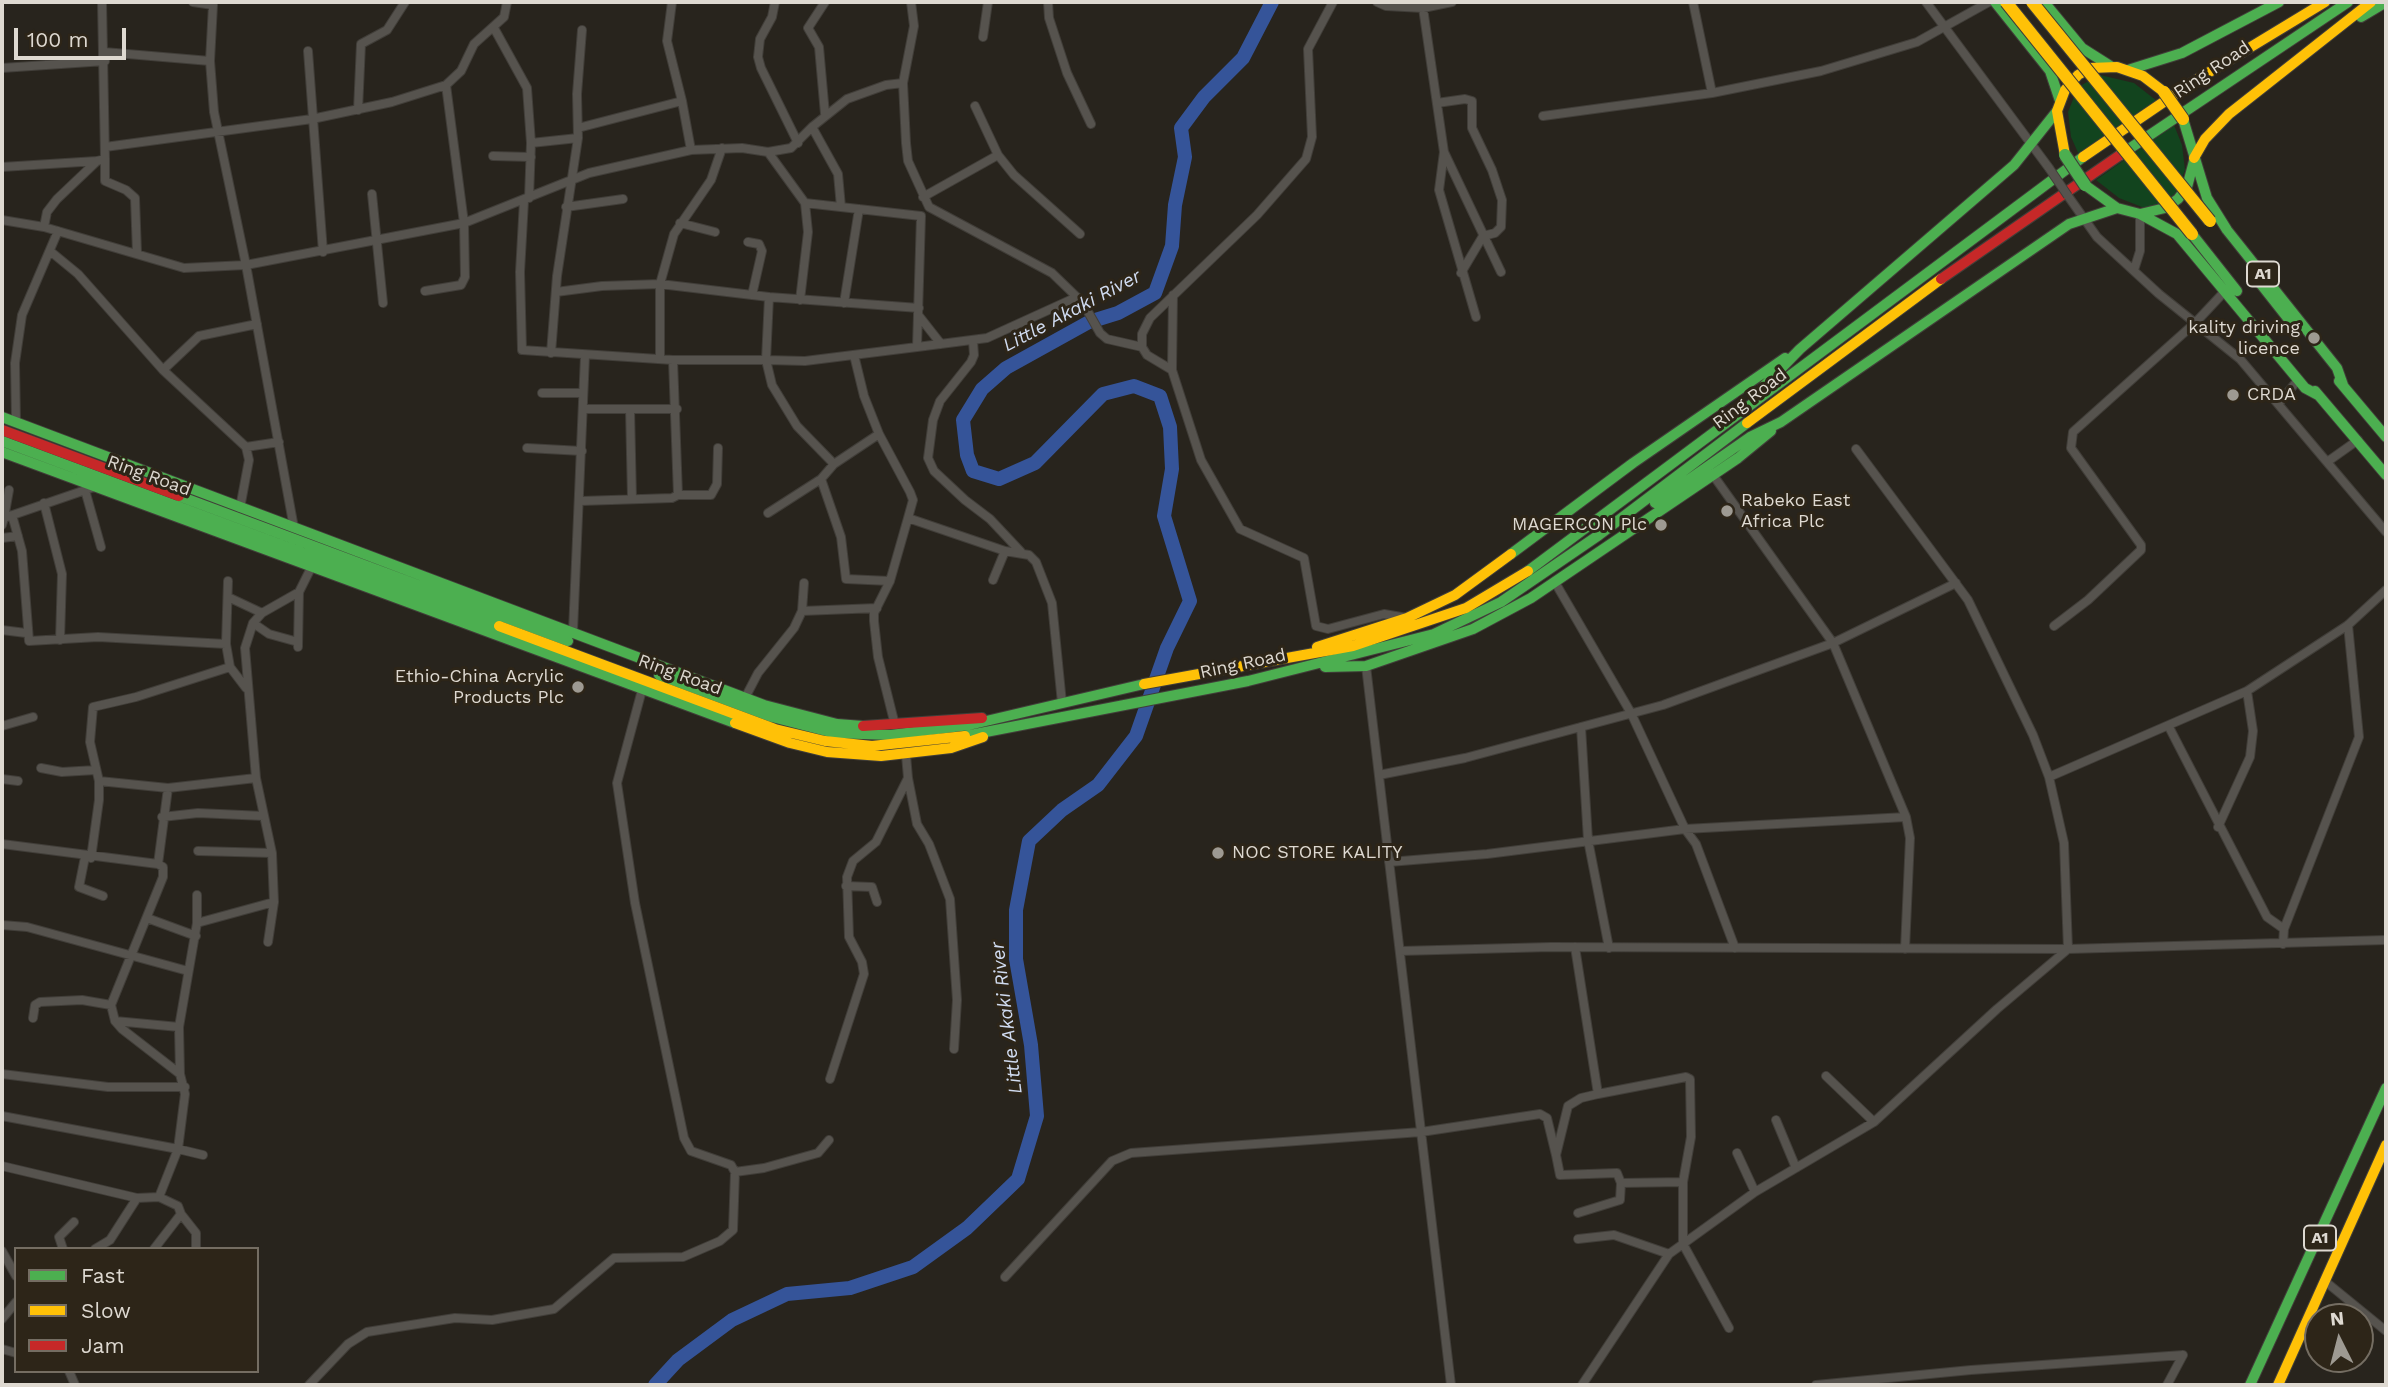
<!DOCTYPE html>
<style>
body{margin:0}
#map{position:relative;width:2388px;height:1387px;overflow:hidden;background:#28241d;font-family:"Work Sans",sans-serif}
canvas{display:block}
.frame{position:absolute;inset:0;border:4px solid #ded9d1;pointer-events:none}
.legend{position:absolute;left:14px;top:1247px;width:245px;height:126px;box-sizing:border-box;background:#2d2518;border:2px solid #746d62;margin:0;padding:9px 12px;list-style:none;font-size:21px;color:#ded9d1}
.legend li{display:flex;align-items:center;gap:14px;height:35px}
.legend b{width:35px;border:2px solid #746d62}
.north{position:absolute;left:2304px;top:1303px;width:70px;height:70px;box-sizing:border-box;background:#2d2518;border:2px solid #746d62;border-radius:50%;rotate:354deg;font-size:19px;font-weight:700;line-height:28px;text-align:center;color:#ded9d1}
.north::after{content:'';display:block;margin:auto;width:24px;height:32px;background:#9e9a92;clip-path:polygon(50% 0,100% 100%,50% 72%,0 100%)}
.scale{position:absolute;left:14px;top:28px;width:112px;height:32px;box-sizing:border-box;border:4px solid #ded9d1;border-top:0;padding-left:9px;font-size:21px;line-height:24px;white-space:nowrap;color:#ded9d1;-webkit-text-stroke:5px #2d2518;paint-order:stroke}
</style>
<div id="map">
<canvas width="2388" height="1387"></canvas>
<div class="frame"></div>
<ul class="legend">
<li><b style="height:9px;background:#4caf50"></b>Fast</li>
<li><b style="height:9px;background:#ffc107"></b>Slow</li>
<li><b style="height:9px;background:#c62828"></b>Jam</li>
</ul>
<div class="north">N</div>
<div class="scale">100 m</div>
</div>
<script>
const ctx = document.querySelector('canvas').getContext('2d');
ctx.lineJoin = 'round';
function paint(path, color) { ctx.fillStyle = color; ctx.fill(path, 'evenodd'); }
const poly = rows => new Path2D(rows.map(r => 'M' + r).join(''));
function strokePath(path, color, width, dash) { ctx.strokeStyle = color; ctx.lineWidth = width; ctx.lineCap = dash ? 'butt' : 'round'; ctx.setLineDash(dash || []); ctx.stroke(path); }
function drawText(font, color, halo, rows, align = 'center') {
  ctx.font = font + ' "Work Sans",sans-serif'; ctx.lineWidth = 6; ctx.setLineDash([]); ctx.textBaseline = 'middle'; ctx.strokeStyle = halo; ctx.fillStyle = color; for (const [text, x, y, turn = 0] of rows) {
    ctx.save(); ctx.translate(x, y); ctx.rotate((+turn || 0) * Math.PI / 180); ctx.textAlign = isNaN(turn) ? turn : align; if (halo) ctx.strokeText(text, 0, 0); ctx.fillText(text, 0, 0); ctx.restore();
  }
}
paint(poly([
 [2100,75,2134,83,2157,101,2080,157,2071,137,2068,112,2078,87],
 [2174,125,2182,145,2185,170,2175,194,2153,207,2142,207,2119,198,2096,180]
]), '#12441e');
strokePath(poly([
 [655,1385,678,1360,732,1320,787,1294,850,1288,913,1267,967,1228,1018,1179,1037,1116,1031,1045,1016,959,1016,910,1029,841,1062,810,1098,785,1136,736,1167,648,1190,601,1164,516,1172,469,1170,427,1160,396,1134,386,1103,394,1035,463,999,479,973,471,967,455,963,420,982,389,1006,368,1089,322,1118,313,1155,293,1172,246,1175,205,1185,157,1181,128,1204,97,1243,58,1272,2]
]), '#355499', 14);
const street = poly([
 [193,2,213,5,210,61,214,112,246,265,464,223,589,173,691,150,742,148,768,152,805,203,921,216,917,347,805,361,766,360,769,297,660,284,602,286,556,292],
 [672,2,667,41,682,101],
 [775,2,772,17,760,39,758,57,761,68,798,143],
 [825,2,808,28,819,47,825,114],
 [911,2,914,26,903,83,906,143,908,161,929,207,1052,273,1083,303,1100,333,1107,339,1142,347],
 [1048,2,1049,18,1067,73,1091,124],
 [1333,2,1308,49,1312,137,1306,159,1257,215,1150,318,1142,334,1142,347,1147,355,1172,370,1201,460,1240,529,1304,558,1316,626,1328,629,1384,614,1407,618],
 [1377,2,1386,6,1423,8,1452,2],
 [1693,2,1712,93],
 [1926,2,2049,168],
 [1423,8,1444,152,1501,272],
 [494,28,527,88,531,143,529,198],
 [983,37,988,2],
 [308,51,323,252],
 [104,52,210,61],
 [2,68,105,61],
 [1437,103,1465,99,1472,101,1472,128,1492,170,1502,200,1501,227,1495,233,1483,236,1461,273],
 [975,106,998,155,1014,175,1080,234],
 [358,110,361,44,387,30,405,2],
 [1543,116,1712,93,1821,71,1917,42,1989,2],
 [578,128,682,101,691,150],
 [531,143,578,138],
 [105,147,312,119,392,102,446,85,461,71,474,44,504,17,507,2],
 [768,152,791,148,812,127],
 [1444,152,1439,190,1476,317],
 [493,156,531,157],
 [105,159,105,181,126,190,135,198,137,253],
 [2,167,97,161],
 [372,194,383,303],
 [2068,196,2097,237,2159,294,2240,359,2386,532],
 [923,197,998,155],
 [524,201,520,272,522,350,673,360,766,360,772,385,797,426,834,464,821,479,768,513],
 [566,207,623,199],
 [841,207,838,174,812,127,847,99,886,85,903,83],
 [2,220,44,227,184,268,246,265,294,528],
 [680,223,715,232],
 [44,227,47,212,57,199,97,161,105,159,102,2],
 [748,242,759,244,762,251,752,295],
 [50,251,78,274,163,370,246,447,249,460,240,508],
 [2134,270,2140,251,2140,214],
 [425,291,461,285,465,277,464,223,446,85],
 [769,297,919,308],
 [800,300,808,232,805,203],
 [844,303,859,209],
 [919,316,941,344],
 [973,341,974,355,971,362,940,401,933,420,928,458,934,471,965,500,990,519,1021,552],
 [917,347,987,338,1077,297],
 [551,353,557,276,578,138,577,94,582,30],
 [854,355,864,396,879,434,910,492,913,500,908,518,1005,551,1029,555,1036,562,1052,603,1062,703],
 [660,359,660,284,674,234,711,180,722,148],
 [163,370,199,336,257,324],
 [1172,370,1173,295],
 [542,393,583,393],
 [2278,404,2298,380],
 [583,409,677,409],
 [630,409,632,499],
 [16,422,15,363,22,315,58,231],
 [246,447,279,442],
 [527,448,582,451],
 [2327,462,2358,440],
 [834,464,879,434],
 [821,479,841,537,846,579,890,581],
 [85,490,101,547],
 [678,495,711,495,717,484,718,448],
 [581,501,672,498,678,495,673,360],
 [44,503,62,574,60,640],
 [12,515,22,551,29,641,98,637,226,644],
 [4,518,9,490],
 [2,525,4,518,97,486],
 [2,538,18,536],
 [993,580,1005,551],
 [228,581,226,644,230,667,246,688],
 [1556,584,1631,713,1685,829,1696,844,1735,948],
 [228,597,262,613],
 [802,611,877,608],
 [253,623,269,634,298,642],
 [2054,626,2088,600,2141,550,2141,545,2071,448,2073,432,2196,322,2226,290],
 [2,630,26,633],
 [573,631,585,356],
 [298,647,299,592],
 [1366,666,1451,1385],
 [745,698,758,673,794,628,802,611,804,583],
 [895,725,878,657,874,621,874,613,890,581,908,518],
 [2,726,33,717],
 [1581,727,1588,840,1609,948],
 [2169,727,2267,917,2284,929],
 [41,768,62,772,96,770],
 [1379,775,1465,758,1663,705,1833,643,1956,583],
 [2049,777,2247,691,2348,625,2386,590],
 [908,778,917,824,929,844,950,899,957,1000,954,1049],
 [2,779,18,781],
 [99,781,168,788,256,778],
 [162,817,198,813,264,816],
 [2218,827,2250,757,2253,731,2247,691],
 [2,844,158,864,163,867,163,877,111,1005,115,1021,122,1029,180,1074,185,1094,178,1149,203,1155],
 [198,851,272,853],
 [85,857,79,887,103,896],
 [91,858,99,800,99,781,90,742,93,707,136,697,230,667],
 [1389,862,1487,854,1685,829,1906,817,1833,643,1713,475],
 [158,864,168,788],
 [846,886,872,887,877,902],
 [147,918,196,936],
 [197,923,197,895],
 [2,925,27,927,188,971],
 [268,942,274,902,272,853,256,778,245,648,253,623,262,613,299,592,312,566],
 [2283,944,2284,929,2359,737,2348,625],
 [1575,947,1598,1094],
 [1905,949,1910,838,1906,817],
 [1400,951,1551,947,2068,949,2386,940],
 [33,1018,35,1005,40,1002,82,1000,111,1005],
 [115,1021,179,1027],
 [2,1074,108,1087,185,1087],
 [180,1074,179,1027,197,923,274,902],
 [1826,1076,1874,1122],
 [830,1079,864,974,862,962,849,937,847,877,853,861,876,842,908,778,906,755],
 [2,1116,178,1149,159,1197],
 [1776,1120,1796,1168],
 [1737,1153,1755,1192],
 [2,1166,137,1198,159,1197,178,1206,181,1214],
 [735,1172,764,1168,818,1153,829,1140],
 [1683,1182,1621,1183,1617,1173,1560,1175,1556,1155,1568,1106,1581,1098,1598,1094,1686,1077,1690,1079,1691,1137,1683,1182,1683,1244,1729,1328],
 [1578,1213,1620,1200,1621,1183],
 [1578,1239,1614,1235,1669,1254],
 [63,1249,59,1237,74,1222],
 [95,1249,110,1240,137,1198],
 [154,1249,181,1214,196,1233,196,1249],
 [2,1251,16,1276],
 [1005,1277,1112,1161,1131,1153,1421,1132,1540,1114,1547,1118,1556,1155],
 [2326,1282,2386,1331],
 [2,1319,16,1302],
 [2,1349,16,1353],
 [69,1371,75,1385],
 [309,1385,348,1344,367,1332,455,1318,492,1320,554,1309,614,1258,683,1257,720,1241,733,1230,735,1172,731,1165,691,1151,684,1138,635,903,617,783,642,690],
 [1582,1385,1669,1254,1755,1192,1874,1122,1997,1009,2068,949,2064,843,2049,777,2033,735,1968,600,1856,449],
 [1816,1385,1971,1370,2183,1355],
 [2167,1385,2183,1355]
]);
const fast = poly([
 [1995,2,2050,71,2060,101],
 [2044,2,2082,48,2112,67],
 [2361,17,2386,2],
 [2128,70,2182,53,2279,2],
 [2183,119,2207,198,2227,230,2337,368,2343,385],
 [2120,155,2348,2],
 [2085,185,2117,208,2140,214,2177,234,2305,388,2318,395],
 [2140,214,2165,208,2178,199,2187,187,2194,161],
 [2192,234,2237,291],
 [2260,283,2290,321],
 [2339,381,2386,437],
 [1763,387,1800,349,2014,165,2057,111],
 [2315,391,2386,475],
 [2,417,764,705,837,724,863,726],
 [2,441,499,626],
 [2,452,735,723],
 [179,496,568,641],
 [1655,503,1750,437,1781,422,2069,224,2117,208],
 [1511,554,1633,463,1785,358],
 [1528,571,2083,157],
 [1325,667,1366,666,1473,629,1531,598,1738,458,1771,431],
 [659,675,772,717,834,733,891,735,969,725,1144,684],
 [965,736,1248,681,1434,634,1501,602,1599,535,1747,423],
 [2250,1385,2386,1088]
]);
const slow = poly([
 [2065,155,2057,111,2065,90,2078,75,2090,68,2117,67,2143,76,2164,92],
 [2083,157,2193,82,2325,2],
 [2194,158,2205,139,2229,114,2371,2],
 [1747,423,1941,279],
 [499,626,775,729,825,741,872,746,965,736],
 [1317,647,1407,618,1455,595,1511,554],
 [1144,684,1353,646,1466,608,1528,571],
 [735,723,790,743,827,752,881,756,951,748,983,737],
 [2278,1385,2386,1145]
]);
const jam = poly([
 [1941,279,2120,155],
 [2,430,179,496],
 [863,726,982,718]
]);
strokePath(street, '#413e39', 10);
strokePath(fast, '#413e39', 12);
strokePath(slow, '#413e39', 12);
strokePath(jam, '#413e39', 12);
strokePath(street, '#56534e', 8);
strokePath(fast, '#4caf50', 10);
strokePath(slow, '#ffc107', 10);
strokePath(jam, '#c62828', 10);
const streetBridge = poly([
 [2049,168,2068,196]
]);
const fastBridge = poly([
 [2065,155,2085,185]
]);
const slowBridge = poly([
 [2006,2,2192,234],
 [2032,2,2210,221],
 [2164,92,2183,119]
]);
strokePath(streetBridge, '#413e39', 10, []);
strokePath(fastBridge, '#413e39', 14, []);
strokePath(slowBridge, '#413e39', 14, []);
strokePath(streetBridge, '#56534e', 8);
strokePath(fastBridge, '#4caf50', 12);
strokePath(slowBridge, '#ffc107', 12);
for (const [x, y, r, color] of [
 [2314,338,7,"#9e9a92"],
 [2233,395,7,"#9e9a92"],
 [1727,511,7,"#9e9a92"],
 [1661,525,7,"#9e9a92"],
 [578,687,7,"#9e9a92"],
 [1218,853,7,"#9e9a92"]
]) { const dot = new Path2D(); dot.arc(x, y, r, 0, 2 * Math.PI); ctx.fillStyle = color; ctx.fill(dot); strokePath(dot, '#2d2518', 2.5); }
for (const [x, y, w] of [
 [2263,274,32],
 [2320,1238,32]
]) { const box = new Path2D(); box.roundRect(x - w / 2, y - 12.5, w, 25, 5); ctx.fillStyle = '#2d2518'; ctx.fill(box); strokePath(box, '#ded9d1', 2); }
drawText('bold 16px', '#ded9d1', null, [
 ["A1",2263,274],
 ["A1",2320,1238]
]);
drawText('18px', '#ded9d1', '#2d2518', [
 ["Ring Road",2212,70,-34],
 ["Ring Road",1750,399,-37],
 ["Ring Road",149,476,20],
 ["Ring Road",1243,664,-12],
 ["Ring Road",680,675,20]
]);
drawText('18px', '#ded9d1', '#2d2518', [
 ["kality driving",2300,328],
 ["licence",2300,349],
 ["CRDA",2247,395,"left"],
 ["Rabeko East",1741,501,"left"],
 ["Africa Plc",1741,522,"left"],
 ["MAGERCON Plc",1647,525],
 ["Ethio-China Acrylic",564,677],
 ["Products Plc",564,698],
 ["NOC STORE KALITY",1232,853,"left"]
], 'right');
drawText('italic 19px', '#d0dbf0', '#2d2518', [
 ["Little Akaki River",1072,311,-28],
 ["Little Akaki River",1007,1018,-97]
]);
</script>
